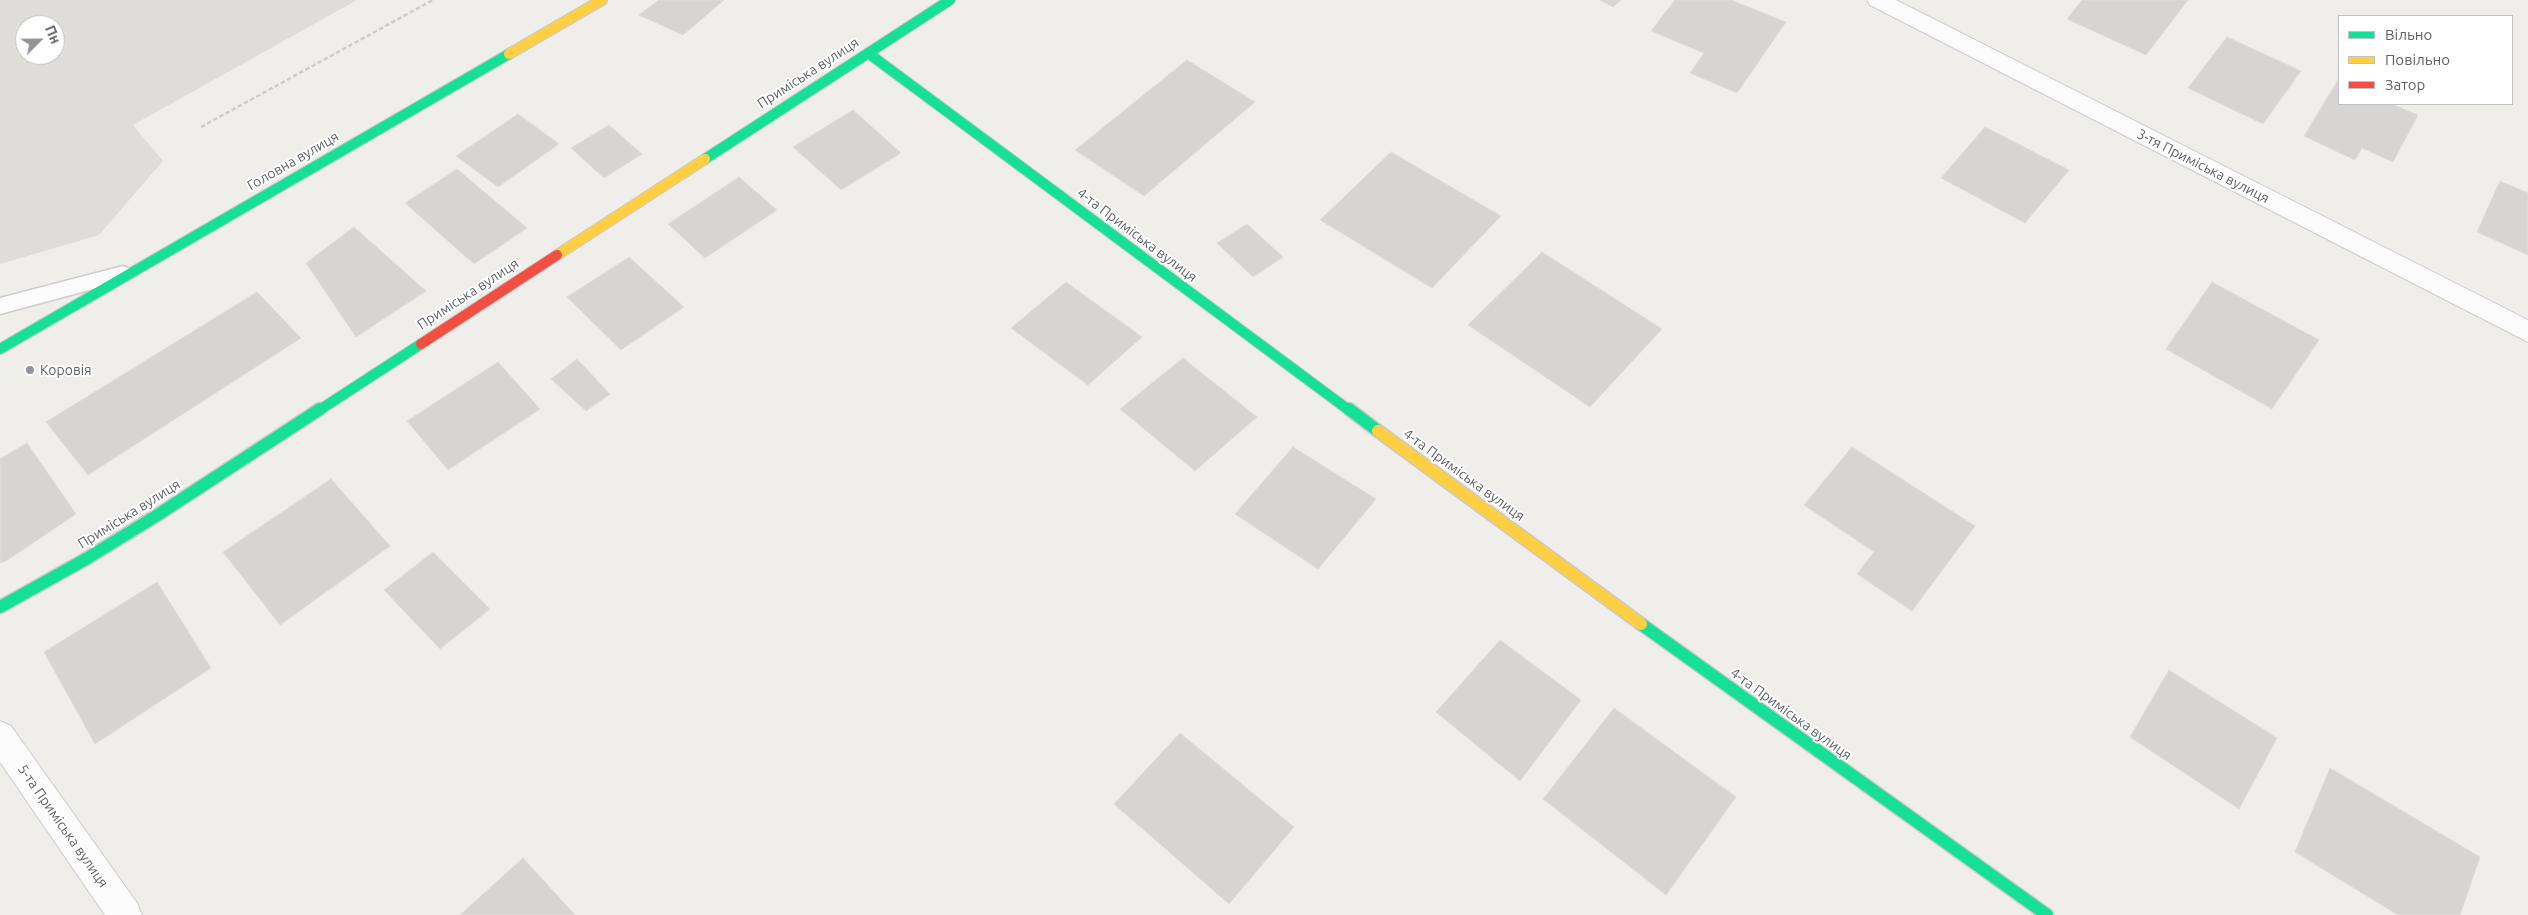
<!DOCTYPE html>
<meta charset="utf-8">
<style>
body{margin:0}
#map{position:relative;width:2528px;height:915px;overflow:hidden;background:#efeeea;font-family:Ubuntu,sans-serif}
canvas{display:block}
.legend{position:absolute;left:2338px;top:15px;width:175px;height:90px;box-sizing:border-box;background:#fff;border:1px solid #bfc1c3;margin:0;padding:6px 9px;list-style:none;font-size:15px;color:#5f6368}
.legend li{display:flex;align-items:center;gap:10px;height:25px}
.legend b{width:25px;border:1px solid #bfc1c3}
.north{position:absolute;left:15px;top:15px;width:50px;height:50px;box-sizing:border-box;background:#fff;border:1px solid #bfc1c3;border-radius:50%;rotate:67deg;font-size:14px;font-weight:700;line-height:20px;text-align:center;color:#5f6368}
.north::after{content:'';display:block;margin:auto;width:18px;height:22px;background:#919496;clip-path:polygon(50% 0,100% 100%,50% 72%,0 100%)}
</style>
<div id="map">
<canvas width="2528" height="915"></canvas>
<ul class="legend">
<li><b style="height:6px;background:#16e098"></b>Вільно</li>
<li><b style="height:6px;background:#ffcf43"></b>Повільно</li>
<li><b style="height:6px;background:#f24e42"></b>Затор</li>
</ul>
<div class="north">Пн</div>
</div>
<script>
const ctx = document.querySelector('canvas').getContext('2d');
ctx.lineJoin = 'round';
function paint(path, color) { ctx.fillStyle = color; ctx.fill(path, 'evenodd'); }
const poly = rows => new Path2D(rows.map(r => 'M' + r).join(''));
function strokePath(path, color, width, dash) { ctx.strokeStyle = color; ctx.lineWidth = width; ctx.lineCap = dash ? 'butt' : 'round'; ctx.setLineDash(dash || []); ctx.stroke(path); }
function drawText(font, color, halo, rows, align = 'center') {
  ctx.font = font + ' Ubuntu,sans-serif'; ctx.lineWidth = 4; ctx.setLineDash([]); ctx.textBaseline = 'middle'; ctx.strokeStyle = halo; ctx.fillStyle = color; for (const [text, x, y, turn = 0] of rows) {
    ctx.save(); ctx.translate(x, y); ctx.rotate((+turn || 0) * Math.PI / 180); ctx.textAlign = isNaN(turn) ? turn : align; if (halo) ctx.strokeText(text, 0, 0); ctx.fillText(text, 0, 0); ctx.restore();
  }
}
paint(poly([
 [0,0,357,0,133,125,163,161,99,235,0,264],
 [25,25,55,25,55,55,25,55]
]), '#dfddda');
const building = poly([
 [659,0,724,0,683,35,639,15,659,0],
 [1600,0,1621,0,1613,7,1600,0],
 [1675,0,1731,0,1786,22,1737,93,1690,73,1704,53,1651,31,1675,0],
 [2082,0,2188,0,2146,55,2067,19,2082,0],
 [2227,37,2301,71,2263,124,2188,88,2227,37],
 [1187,60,1255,102,1144,196,1075,150,1187,60],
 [2338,80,2339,104,2392,104,2418,115,2393,162,2362,148,2355,160,2304,136,2338,80],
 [853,110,901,153,841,190,793,147,853,110],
 [518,114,559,144,498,187,456,156,518,114],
 [609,125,642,154,604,178,571,148,609,125],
 [1985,127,2069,170,2025,223,1941,178,1985,127],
 [1391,152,1501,216,1432,288,1320,220,1391,152],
 [457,169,527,228,474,264,405,203,457,169],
 [739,177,777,210,705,258,668,224,739,177],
 [2500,181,2528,193,2528,255,2477,232,2500,181],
 [1247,224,1283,257,1253,277,1217,243,1247,224],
 [354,227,426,291,356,337,306,263,354,227],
 [1542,252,1662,329,1590,407,1468,325,1542,252],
 [629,257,684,307,621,350,567,297,629,257],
 [1066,282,1142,337,1088,385,1011,328,1066,282],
 [2212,282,2319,340,2272,409,2166,349,2212,282],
 [257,292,301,338,88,475,46,422,257,292],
 [1183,358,1257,417,1195,471,1120,409,1183,358],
 [577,359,610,394,586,411,551,379,577,359],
 [498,362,540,409,448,470,407,421,498,362],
 [27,443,76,514,6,561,0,563,0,459,27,443],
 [1293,447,1376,499,1318,569,1235,514,1293,447],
 [1852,447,1975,526,1912,611,1857,574,1874,552,1804,505,1852,447],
 [331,479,390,546,280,625,223,552,331,479],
 [433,552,490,609,440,649,384,590,433,552],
 [157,582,211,668,95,744,44,652,157,582],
 [1500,640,1581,700,1520,781,1436,712,1500,640],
 [2169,670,2277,738,2239,809,2130,737,2169,670],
 [1614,708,1736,797,1666,895,1543,799,1614,708],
 [1180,733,1294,827,1229,904,1114,804,1180,733],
 [2330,768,2480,857,2460,915,2398,915,2295,852,2330,768],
 [523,858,575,915,460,915,523,858]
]);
paint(building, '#d6d5d3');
strokePath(building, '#deddd9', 1);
const lane = poly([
 [123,266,130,269,133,274,130,279,0,314,0,298,123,266]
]);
const street = poly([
 [1867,0,1896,0,2528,320,2528,342,1870,5,1867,0],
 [0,721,11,726,137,903,142,915,105,915,0,762,0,721]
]);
const fastFar1 = poly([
 [868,53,1350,411],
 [705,159,950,0],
 [0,349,509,54],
 [318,411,421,344]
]);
const fast = poly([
 [1349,409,1378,431],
 [0,607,86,559,156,516,320,409],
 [1641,624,2047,915]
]);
const slowFar1 = poly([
 [509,54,602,0],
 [557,255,705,159]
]);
const slow = poly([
 [1378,431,1641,624]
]);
const jam = poly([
 [421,344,557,255]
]);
strokePath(lane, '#cbcccc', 3);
strokePath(street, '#cbcccc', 2);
strokePath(fastFar1, '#cacacb', 12);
strokePath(fast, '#cacacb', 15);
strokePath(slowFar1, '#cacacb', 12);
strokePath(slow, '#cacacb', 15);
strokePath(jam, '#cacacb', 12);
strokePath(poly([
 [201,127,433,0]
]), '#cacfcc', 2.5, [4.5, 2.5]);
paint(lane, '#fdfcfc');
paint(street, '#fdfcfc');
strokePath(fastFar1, '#16e098', 10);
strokePath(fast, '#16e098', 12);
strokePath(slowFar1, '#ffcf43', 10);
strokePath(slow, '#ffcf43', 12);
strokePath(jam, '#f24e42', 10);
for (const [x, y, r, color] of [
 [30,370,5,"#919496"]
]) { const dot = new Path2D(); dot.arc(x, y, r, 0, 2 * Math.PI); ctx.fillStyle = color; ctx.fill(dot); strokePath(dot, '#fff', 2); }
drawText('14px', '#5f6368', '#fff', [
 ["Приміська вулиця",808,73,-33],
 ["Головна вулиця",293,161,-30],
 ["3-тя Приміська вулиця",2203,166,27],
 ["4-та Приміська вулиця",1137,235,37],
 ["Приміська вулиця",468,294,-33],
 ["4-та Приміська вулиця",1464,475,36],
 ["Приміська вулиця",129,514,-32],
 ["4-та Приміська вулиця",1791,714,36],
 ["5-та Приміська вулиця",63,826,55]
]);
drawText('14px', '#5f6368', '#fff', [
 ["Коровія",40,370]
], 'left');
</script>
